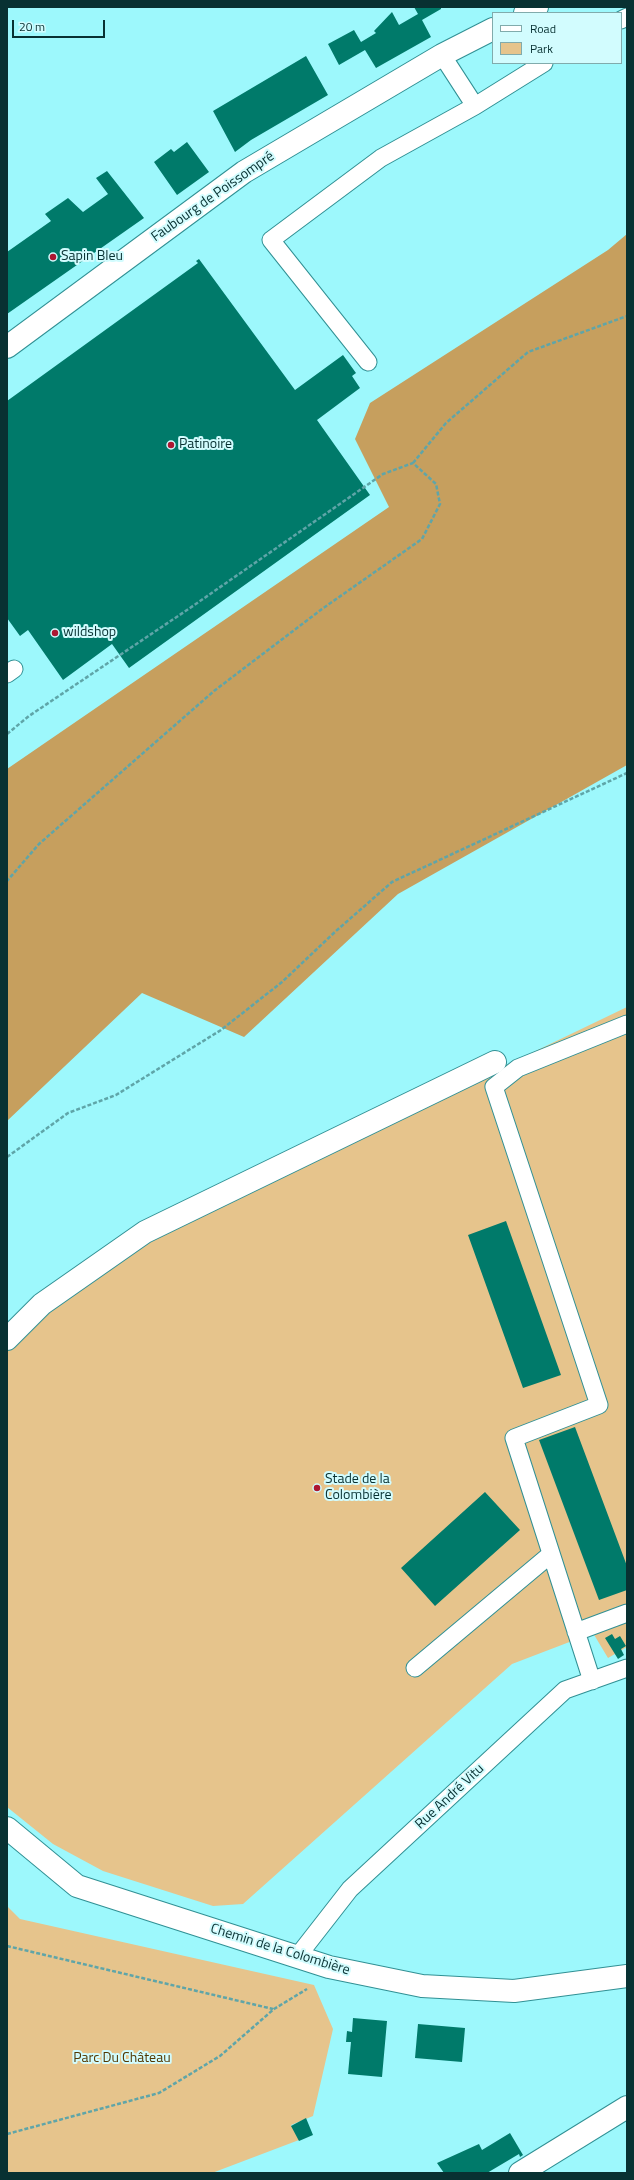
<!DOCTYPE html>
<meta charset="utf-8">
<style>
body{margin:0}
#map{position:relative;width:634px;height:2180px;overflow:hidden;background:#9df8fc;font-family:"Titillium Web",sans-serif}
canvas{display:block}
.frame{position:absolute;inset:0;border:8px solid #083132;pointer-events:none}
.legend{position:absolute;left:492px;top:12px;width:130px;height:52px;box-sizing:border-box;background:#d2fcfe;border:1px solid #81abac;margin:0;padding:5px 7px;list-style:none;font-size:12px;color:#083132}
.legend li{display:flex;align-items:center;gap:8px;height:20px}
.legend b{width:20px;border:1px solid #81abac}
.scale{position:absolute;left:12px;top:20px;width:93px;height:18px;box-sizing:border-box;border:2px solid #083132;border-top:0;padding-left:5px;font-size:12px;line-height:14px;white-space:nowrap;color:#083132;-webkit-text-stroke:3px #d2fcfe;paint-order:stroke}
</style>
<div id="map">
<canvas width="634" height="2180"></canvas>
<div class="frame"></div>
<ul class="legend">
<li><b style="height:5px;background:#fff"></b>Road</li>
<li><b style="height:11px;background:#e6c48c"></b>Park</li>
</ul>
<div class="scale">20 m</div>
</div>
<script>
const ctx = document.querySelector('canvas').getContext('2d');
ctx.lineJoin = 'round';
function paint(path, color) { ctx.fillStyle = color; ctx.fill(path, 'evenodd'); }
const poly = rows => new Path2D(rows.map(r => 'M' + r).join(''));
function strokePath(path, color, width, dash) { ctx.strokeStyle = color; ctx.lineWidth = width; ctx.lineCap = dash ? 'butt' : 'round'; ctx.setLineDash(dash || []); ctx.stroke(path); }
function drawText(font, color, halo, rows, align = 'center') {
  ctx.font = font + ' "Titillium Web",sans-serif'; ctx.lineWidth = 4; ctx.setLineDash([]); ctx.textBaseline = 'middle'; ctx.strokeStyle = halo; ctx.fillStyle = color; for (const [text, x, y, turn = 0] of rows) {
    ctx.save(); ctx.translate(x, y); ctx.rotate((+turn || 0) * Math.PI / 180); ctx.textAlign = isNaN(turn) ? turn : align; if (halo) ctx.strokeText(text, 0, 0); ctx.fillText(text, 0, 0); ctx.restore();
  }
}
paint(poly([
 [627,1007,627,1647,608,1658,593,1633,512,1664,243,1904,213,1906,103,1871,53,1844,7,1807,7,1344,14,1335,166,1229],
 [7,1906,20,1919,314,1985,333,2029,313,2116,291,2125,299,2140,212,2173,7,2173]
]), '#e6c48c');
paint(poly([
 [627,234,627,765,398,894,244,1037,142,993,7,1121,7,769,389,507,355,439,370,403,608,250]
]), '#c69f5e');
paint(poly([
 [414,7,441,7,441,9,422,20,431,37,376,68,365,50,339,65,328,44,354,30,361,42,376,33,374,31,392,12,399,25,418,14],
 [306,56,328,95,251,140,235,152,213,111],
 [187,142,209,172,177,195,154,162,171,149,174,152],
 [107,171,144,218,7,314,7,252,51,221,45,214,68,198,83,212,108,194,96,178],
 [199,259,295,390,343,355,356,373,352,376,360,388,317,420,370,495,129,668,112,644,63,680,28,630,20,636,7,618,7,401,198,263,196,261],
 [506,1221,561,1375,523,1388,468,1235],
 [575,1427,627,1566,627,1590,599,1600,539,1440],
 [485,1492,520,1530,435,1606,401,1568],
 [612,1634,615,1639,620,1636,626,1646,621,1649,624,1655,618,1659,605,1638],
 [353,2018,387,2021,382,2077,348,2074,351,2042,346,2042,347,2031,352,2032],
 [418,2024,465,2028,462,2062,415,2058],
 [306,2118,313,2135,299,2141,291,2126],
 [510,2133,523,2155,520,2157,519,2154,487,2173,444,2173,437,2163,479,2144,482,2150]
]), '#007a6a');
const lane = poly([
 [621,20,627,17],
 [442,55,475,106,544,63],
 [368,362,271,240,381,158,475,106],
 [7,674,14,669],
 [576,1632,627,1613],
 [415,1668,551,1554],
 [592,1681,514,1438,599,1405,494,1087,518,1068,627,1024],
 [297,1957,350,1889,565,1690,627,1668]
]);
const street = poly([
 [7,1339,42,1304,145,1232,495,1062],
 [7,1828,77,1886,329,1967,422,1986,514,1991,627,1976],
 [520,2173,627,2107]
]);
const secondary = poly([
 [525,13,537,7],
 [7,347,244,172,442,55,493,29]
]);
strokePath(lane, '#319094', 19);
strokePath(street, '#319094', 24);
strokePath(secondary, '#319094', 24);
strokePath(poly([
 [413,463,446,423,528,352,627,316],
 [7,734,29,716,190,608,383,474,413,463,436,484,440,504,422,539,322,609,214,691,39,844,7,881],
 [7,1157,68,1113,116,1095,221,1030,282,982,336,931,392,882,627,773],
 [7,1946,273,2009],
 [7,2134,159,2093,220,2056,274,2009,307,1989]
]), '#5fa5a8', 2.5, [4, 2]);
strokePath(lane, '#fff', 17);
strokePath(street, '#fff', 22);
strokePath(secondary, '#fff', 22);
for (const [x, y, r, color] of [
 [53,257,4,"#ac1732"],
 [171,445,4,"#ac1732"],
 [55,633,4,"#ac1732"],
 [317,1488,4,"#ac1732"]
]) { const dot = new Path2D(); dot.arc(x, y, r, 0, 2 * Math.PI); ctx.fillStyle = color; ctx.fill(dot); strokePath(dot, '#d2fcfe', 1.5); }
drawText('14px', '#083132', '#d2fcfe', [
 ["Faubourg de Poissompré",213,197,-35],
 ["Rue André Vitu",450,1797,-43],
 ["Chemin de la Colombière",280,1950,17]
]);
drawText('14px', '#083132', '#d2fcfe', [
 ["Sapin Bleu",61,257],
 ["Patinoire",179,445],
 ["wildshop",63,633],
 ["Stade de la",325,1480],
 ["Colombière",325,1496]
], 'left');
drawText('14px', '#523700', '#d2fcfe', [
 ["Parc Du Château",122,2059]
]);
</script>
